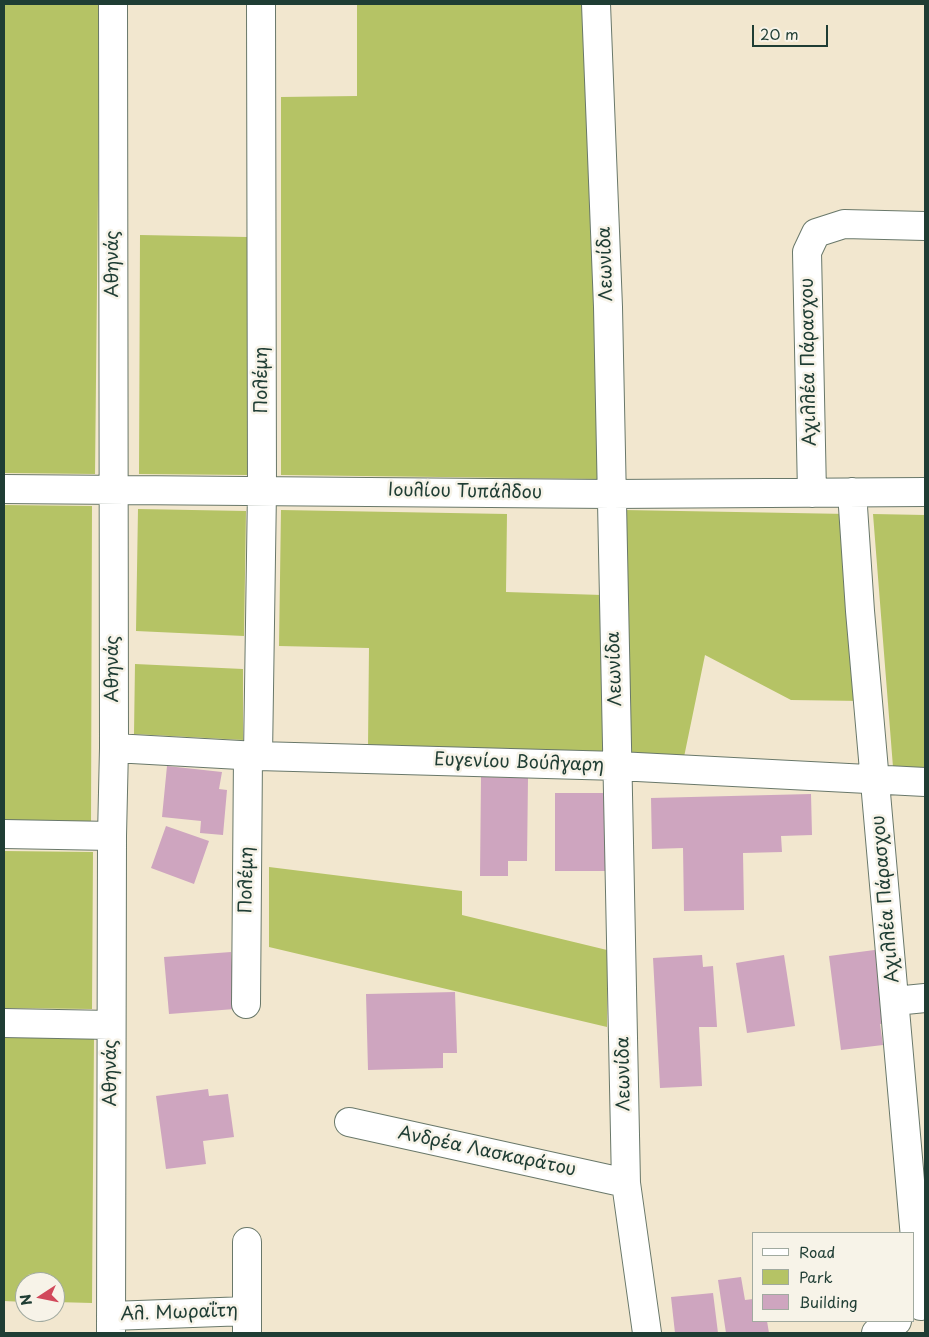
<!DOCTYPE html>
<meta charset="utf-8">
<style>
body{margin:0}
#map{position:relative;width:929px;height:1337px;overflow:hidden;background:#f2e7cf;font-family:"Playpen Sans",sans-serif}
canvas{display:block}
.frame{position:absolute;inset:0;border:5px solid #1f3d34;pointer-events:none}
.legend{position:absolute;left:752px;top:1232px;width:162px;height:90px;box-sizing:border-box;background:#f7f3e8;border:1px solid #a1aaa0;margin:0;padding:6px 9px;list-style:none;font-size:15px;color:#1f3d34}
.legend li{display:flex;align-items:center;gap:10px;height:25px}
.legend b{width:25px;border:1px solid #a1aaa0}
.north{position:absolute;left:15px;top:1272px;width:50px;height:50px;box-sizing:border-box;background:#f7f3e8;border:1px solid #a1aaa0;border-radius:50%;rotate:259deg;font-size:14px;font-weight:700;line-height:20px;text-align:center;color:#1f3d34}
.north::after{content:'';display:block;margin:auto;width:18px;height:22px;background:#d1495b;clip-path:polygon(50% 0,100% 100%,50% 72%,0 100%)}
.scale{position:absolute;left:752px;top:25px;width:76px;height:22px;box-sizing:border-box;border:2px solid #1f3d34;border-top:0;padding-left:6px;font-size:15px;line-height:18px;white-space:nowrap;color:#1f3d34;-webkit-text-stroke:4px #f7f3e8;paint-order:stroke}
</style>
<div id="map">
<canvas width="929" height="1337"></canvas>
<div class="frame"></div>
<ul class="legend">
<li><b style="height:6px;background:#fff"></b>Road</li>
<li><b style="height:14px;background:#b5c365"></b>Park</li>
<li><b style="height:14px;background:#cea5bf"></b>Building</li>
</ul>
<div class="north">N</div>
<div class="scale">20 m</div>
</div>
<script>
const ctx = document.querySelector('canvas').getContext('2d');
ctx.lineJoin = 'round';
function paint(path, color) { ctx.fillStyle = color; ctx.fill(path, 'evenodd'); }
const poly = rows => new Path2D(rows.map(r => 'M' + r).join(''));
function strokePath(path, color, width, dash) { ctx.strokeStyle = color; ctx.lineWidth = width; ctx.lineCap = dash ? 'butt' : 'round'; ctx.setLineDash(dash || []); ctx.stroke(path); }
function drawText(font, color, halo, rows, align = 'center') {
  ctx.font = font + ' "Playpen Sans",sans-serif'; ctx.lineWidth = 5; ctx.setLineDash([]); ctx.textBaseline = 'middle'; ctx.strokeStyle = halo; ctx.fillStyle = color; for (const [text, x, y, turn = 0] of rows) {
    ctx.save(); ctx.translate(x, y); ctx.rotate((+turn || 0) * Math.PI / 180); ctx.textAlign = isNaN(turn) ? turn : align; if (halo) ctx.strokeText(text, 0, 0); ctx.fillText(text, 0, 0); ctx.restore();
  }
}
paint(poly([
 [4,4,100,4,95,474,4,473],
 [357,4,587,4,599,479,281,475,281,97,357,96],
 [140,235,247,237,247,475,139,474],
 [4,505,92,506,91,825,4,824],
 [138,509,246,511,244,636,136,631],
 [281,510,507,514,506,592,602,595,606,755,368,746,369,648,279,646],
 [624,510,848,514,862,701,791,700,705,655,684,757,628,755],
 [873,514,925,515,925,769,893,767],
 [135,664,243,669,243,740,134,734],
 [4,851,93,852,92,1009,4,1008],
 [269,867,462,891,462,915,607,950,607,1027,269,947],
 [4,1036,94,1038,92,1303,55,1302,55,1282,25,1282,25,1302,4,1301]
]), '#b5c365');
paint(poly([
 [167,766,222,772,219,789,227,790,223,835,200,833,201,821,162,817],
 [481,777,528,778,527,861,508,861,508,876,480,876],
 [555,793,609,793,609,871,555,871],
 [811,794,812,835,781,836,782,852,743,853,744,910,684,911,683,848,652,849,651,798],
 [166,826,209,841,194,884,151,868],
 [882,949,892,1023,880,1024,883,1045,841,1050,829,956],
 [231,952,235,1009,169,1014,164,957],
 [702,955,703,967,713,966,717,1027,699,1027,702,1086,660,1088,653,958],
 [784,955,795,1026,747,1033,736,963],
 [455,992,457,1053,443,1053,443,1068,368,1070,366,994],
 [208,1089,209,1096,228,1094,234,1137,203,1141,206,1164,166,1169,156,1096],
 [741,1277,745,1300,753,1299,753,1321,767,1321,769,1333,726,1333,718,1280],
 [713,1293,718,1333,675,1333,671,1297]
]), '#cea5bf');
const minor = poly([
 [596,4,608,307,626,1183,647,1333],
 [4,489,611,494,925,492],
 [852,492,860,611,921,1306],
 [812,493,807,252,816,233,844,224,925,226],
 [114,748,258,756,618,766,925,782],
 [258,756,262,490,261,4],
 [4,834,112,836],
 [895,1001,925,998],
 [246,1004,248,755],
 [4,1023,111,1025],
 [349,1122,626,1183],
 [111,1316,247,1311],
 [111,1333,112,836,114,748,113,4],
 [247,1333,247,1242],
 [876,1333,897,1321]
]);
strokePath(minor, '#69786a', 30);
strokePath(minor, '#fff', 28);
drawText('18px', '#1f3d34', '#f7f3e8', [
 ["Αθηνάς",113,264,-90],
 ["Λεωνίδα",606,264,-92],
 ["Αχιλλέα Πάρασχου",809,362,-91],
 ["Πολέμη",262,380,-90],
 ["Ιουλίου Τυπάλδου",465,492,1],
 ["Αθηνάς",113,669,-90],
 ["Λεωνίδα",615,669,-92],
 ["Ευγενίου Βούλγαρη",519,763,2],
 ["Πολέμη",247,880,-89],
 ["Αχιλλέα Πάρασχου",886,899,-95],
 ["Αθηνάς",111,1073,-90],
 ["Λεωνίδα",624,1074,-91],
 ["Ανδρέα Λασκαράτου",487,1152,12],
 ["Αλ. Μωραΐτη",179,1313,-2]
]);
</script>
